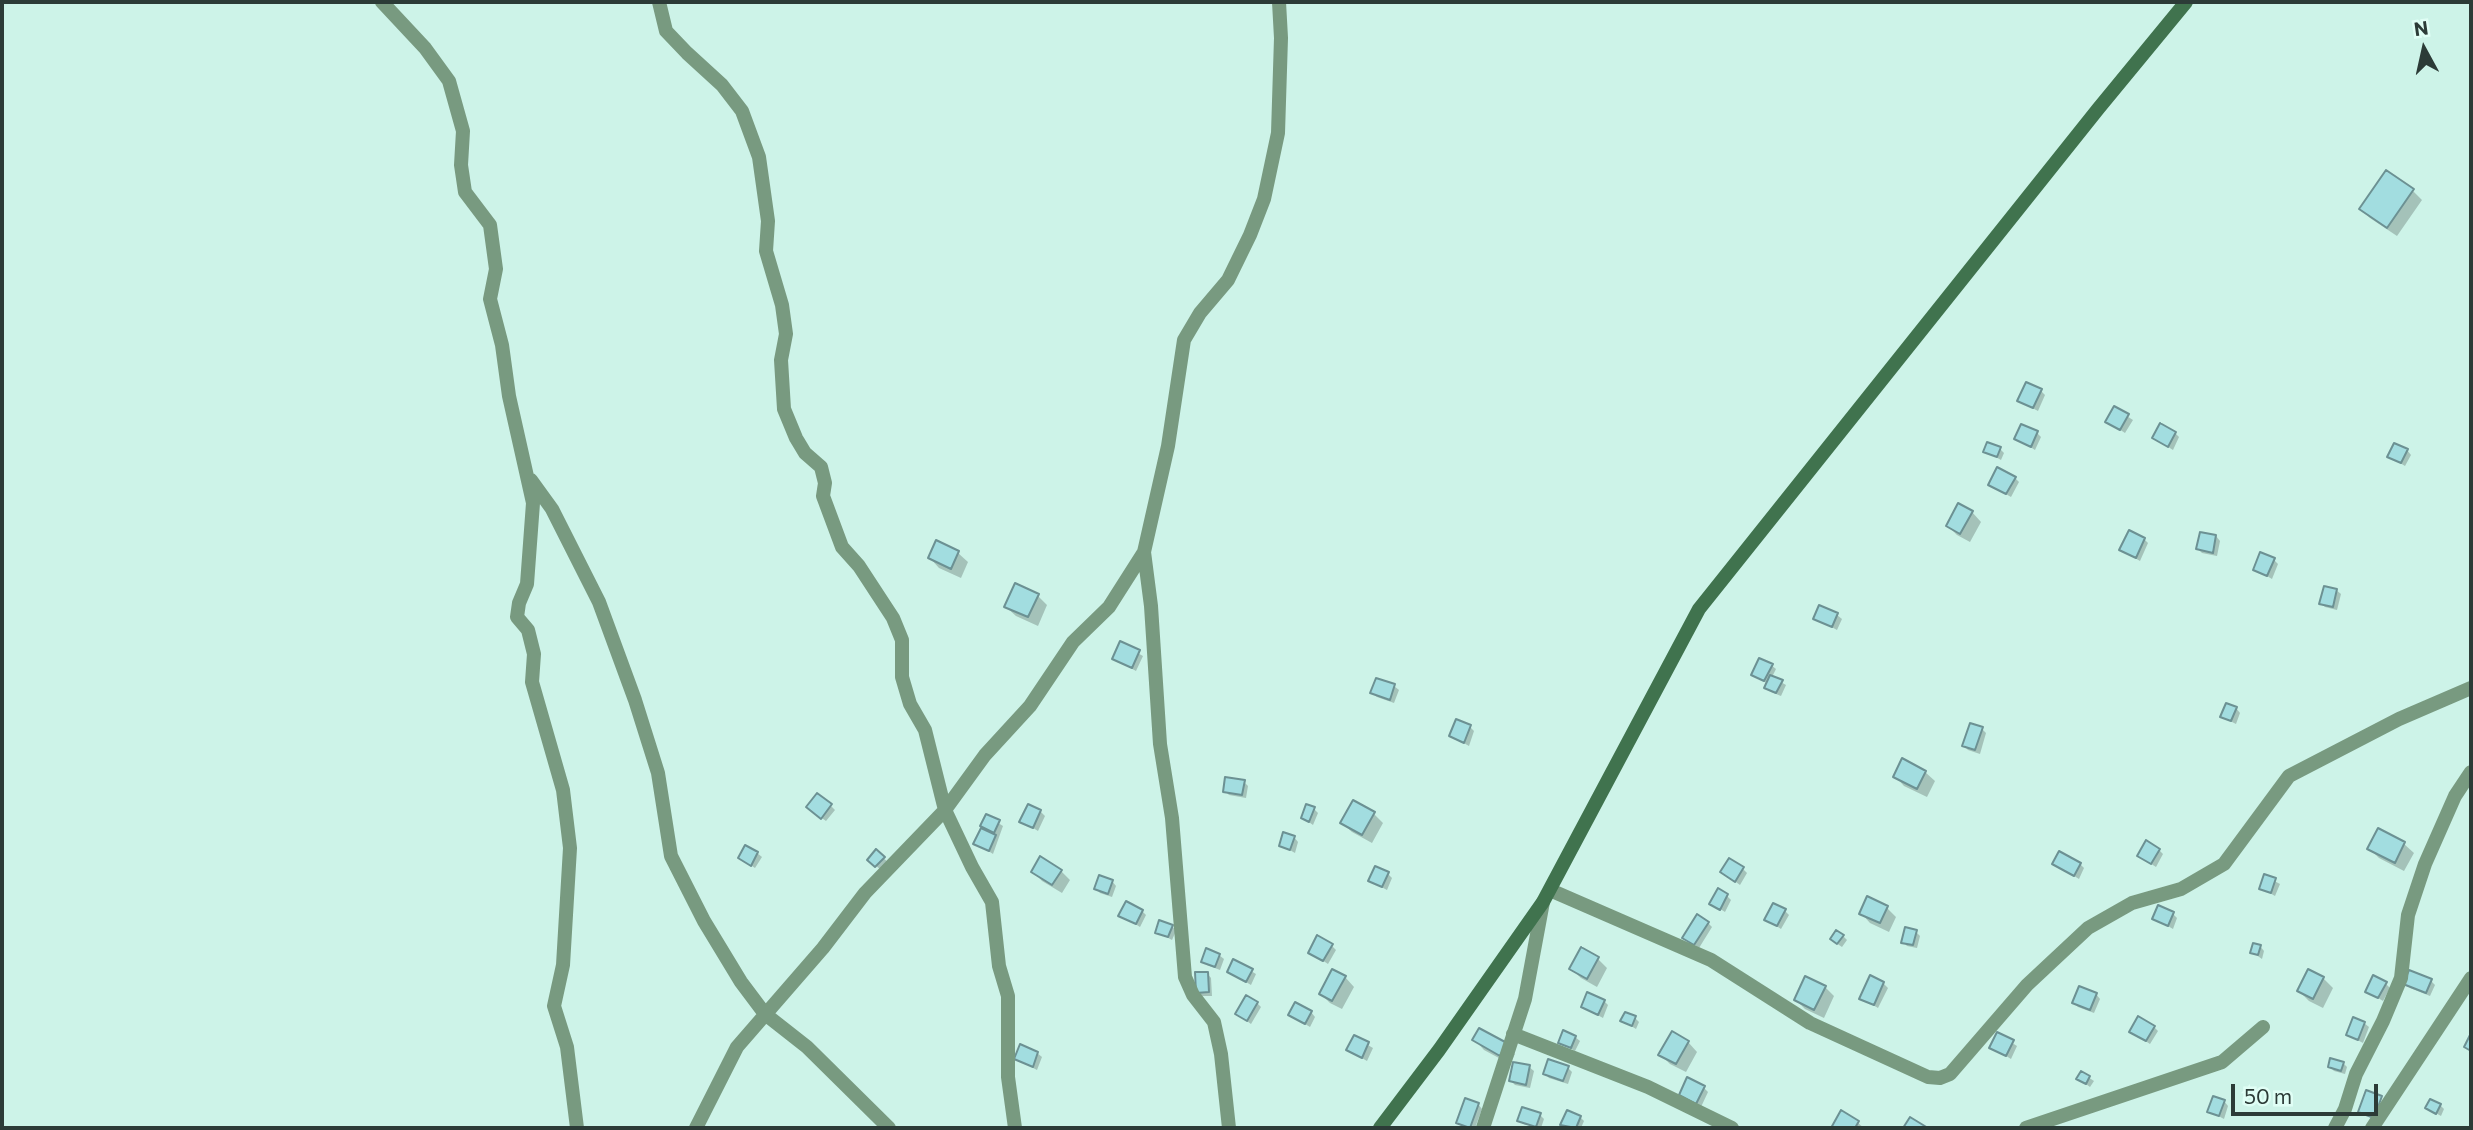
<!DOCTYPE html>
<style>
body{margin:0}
#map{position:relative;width:2473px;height:1130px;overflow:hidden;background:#cdf3e8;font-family:Commissioner,sans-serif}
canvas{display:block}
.frame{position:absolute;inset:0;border:4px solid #2c3b37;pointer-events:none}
.north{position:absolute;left:2389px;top:14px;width:70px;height:70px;-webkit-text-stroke:5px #e0fef5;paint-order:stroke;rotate:352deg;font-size:19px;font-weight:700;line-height:28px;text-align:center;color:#2c3b37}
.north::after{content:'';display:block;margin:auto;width:24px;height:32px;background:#2c3b37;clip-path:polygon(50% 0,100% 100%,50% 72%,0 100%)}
.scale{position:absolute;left:2231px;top:1084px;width:147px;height:32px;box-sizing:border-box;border:4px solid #2c3b37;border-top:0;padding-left:9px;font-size:21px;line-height:24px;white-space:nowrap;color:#2c3b37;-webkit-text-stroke:5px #e0fef5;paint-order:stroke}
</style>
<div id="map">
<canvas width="2473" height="1130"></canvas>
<div class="frame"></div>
<div class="north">N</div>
<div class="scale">50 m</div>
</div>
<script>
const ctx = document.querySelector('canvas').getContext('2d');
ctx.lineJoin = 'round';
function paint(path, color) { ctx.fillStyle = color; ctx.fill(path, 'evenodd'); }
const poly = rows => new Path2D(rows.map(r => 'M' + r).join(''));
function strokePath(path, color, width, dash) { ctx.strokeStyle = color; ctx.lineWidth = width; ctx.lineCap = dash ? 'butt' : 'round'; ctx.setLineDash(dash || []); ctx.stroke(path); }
paint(poly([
 [2413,191,2422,200,2397,236,2370,218,2361,209],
 [2041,391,2045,395,2038,411,2019,401],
 [2114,408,2133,420,2125,433,2107,421],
 [2037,433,2041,437,2035,450,2016,438],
 [2175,433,2179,437,2173,450,2154,438],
 [2000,449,2004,453,2001,460,1985,451],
 [2407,450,2411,455,2405,466,2390,457],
 [2015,478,2019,482,2011,497,1990,485],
 [1972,512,1981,522,1970,542,1957,535,1948,526],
 [2216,536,2220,541,2217,556,2202,553,2198,549],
 [2144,539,2148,543,2140,561,2121,550],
 [937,542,958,553,968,562,961,578,939,568,930,558],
 [2274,560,2278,564,2272,579,2255,569],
 [2336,590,2341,594,2337,610,2325,607,2321,603],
 [1038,596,1047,605,1038,626,1016,616,1006,607],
 [1820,607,1837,615,1842,619,1837,630,1815,618],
 [1121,644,1143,656,1136,671,1114,659],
 [1771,665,1776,669,1772,677,1786,685,1781,696,1771,692,1766,688,1768,684,1753,675],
 [1394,686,1399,690,1394,703,1377,697,1372,693],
 [2236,708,2240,713,2236,724,2222,717],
 [1470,727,1474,731,1469,746,1451,736],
 [1982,729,1986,733,1980,754,1968,750,1964,746],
 [1925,772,1935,781,1927,797,1904,786,1895,776],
 [1244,782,1248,786,1246,798,1229,795,1225,791],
 [831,806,835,810,826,821,812,811],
 [1314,809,1318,813,1313,825,1303,818],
 [1040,811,1045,816,1038,831,1022,821],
 [1374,814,1383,823,1372,843,1352,832,1342,823],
 [987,816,1003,826,993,854,976,843],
 [2378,830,2404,844,2414,853,2404,871,2379,858,2369,848],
 [1294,837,1298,842,1295,853,1281,845],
 [2159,850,2163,854,2156,867,2139,856],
 [876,852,888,862,881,870,869,860],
 [757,853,762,857,755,868,740,858],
 [2055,864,2080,864,2084,868,2079,879],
 [1743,869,1747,873,1740,885,1722,872],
 [1033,871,1061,871,1070,880,1062,893,1042,881],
 [1388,874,1392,878,1387,890,1370,881],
 [2265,876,2280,884,2275,896,2261,888],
 [1112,881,1116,886,1112,897,1100,893,1096,889],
 [1727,896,1731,900,1725,912,1711,903],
 [1887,908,1896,917,1889,932,1870,923,1861,913],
 [1142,911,1146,915,1140,927,1121,915],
 [1785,911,1789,915,1781,929,1766,919],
 [2173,914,2177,918,2173,929,2154,918],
 [1708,923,1712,927,1699,948,1689,942],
 [1172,926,1176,931,1172,940,1157,932],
 [1916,932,1920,936,1917,948,1907,946,1903,942],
 [1843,936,1847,940,1842,947,1836,943],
 [1332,946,1336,950,1328,964,1310,952],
 [2260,946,2264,951,2262,959,2252,952],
 [1219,955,1224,959,1220,970,1207,965,1203,961],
 [1598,959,1607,968,1597,987,1581,978,1571,969],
 [1234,961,1256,974,1251,985,1229,972],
 [2309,971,2323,978,2333,988,2323,1008,2309,1001,2299,991],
 [1207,973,1211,978,1212,996,1202,996,1197,992],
 [1345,977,1354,987,1342,1009,1330,1003,1321,994],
 [2431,981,2435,985,2430,996,2410,988,2406,984],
 [1883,983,1888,988,1878,1008,1861,998],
 [2386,984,2390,988,2383,1001,2367,991],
 [1825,987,1834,996,1824,1018,1805,1009,1796,1000],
 [2096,994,2100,999,2094,1013,2078,1007,2074,1003],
 [1604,1001,1608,1005,1603,1018,1583,1007],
 [1257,1003,1261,1007,1251,1024,1237,1014],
 [1311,1012,1315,1017,1310,1027,1290,1015],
 [1635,1018,1639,1022,1636,1029,1623,1021],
 [2364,1023,2369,1027,2363,1043,2348,1035],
 [2154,1027,2158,1031,2150,1044,2136,1035],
 [1998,1034,2017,1046,2011,1059,1992,1047],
 [1354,1037,1373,1048,1367,1061,1348,1050],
 [1575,1037,1580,1041,1575,1051,1560,1042],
 [1475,1040,1506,1045,1515,1054,1510,1064,1484,1050],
 [1688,1042,1697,1052,1686,1072,1670,1064,1661,1055],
 [1037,1053,1042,1057,1037,1070,1016,1059],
 [2343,1063,2347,1067,2345,1074,2334,1071,2330,1067],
 [1529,1067,1534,1071,1530,1088,1515,1085,1511,1081],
 [1568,1068,1572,1072,1568,1084,1549,1078,1545,1074],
 [2082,1073,2094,1081,2090,1087,2079,1079],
 [1704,1088,1708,1092,1701,1107,1685,1099],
 [2224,1101,2228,1106,2224,1119,2209,1111],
 [1478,1104,1482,1109,1475,1128,1462,1127,1458,1123],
 [2440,1105,2444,1109,2441,1116,2427,1108],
 [1842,1113,1858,1123,1864,1128,1833,1128],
 [1540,1115,1544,1119,1541,1128,1523,1124,1519,1120],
 [1580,1117,1584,1121,1581,1128,1565,1128,1562,1125]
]), '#0003');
const building = poly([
 [2386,170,2414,189,2387,228,2359,209,2386,170],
 [2026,382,2042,389,2033,408,2017,401,2026,382],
 [2114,406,2129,414,2120,430,2105,422,2114,406],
 [2160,423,2176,432,2168,447,2152,438,2160,423],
 [2021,424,2038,431,2031,447,2014,439,2021,424],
 [1987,442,2001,447,1997,457,1983,452,1987,442],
 [2394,443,2408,449,2401,463,2387,457,2394,443],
 [1997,467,2016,477,2006,494,1988,485,1997,467],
 [1958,503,1973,511,1960,534,1946,526,1958,503],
 [2129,530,2145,538,2136,558,2119,550,2129,530],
 [2200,532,2216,535,2213,553,2196,549,2200,532],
 [936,540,959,551,951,569,928,558,936,540],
 [2260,552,2275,558,2267,576,2253,570,2260,552],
 [1015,583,1039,594,1028,617,1004,607,1015,583],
 [2324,586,2337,589,2333,607,2319,604,2324,586],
 [1819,605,1838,613,1832,627,1813,619,1819,605],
 [1120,641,1140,650,1132,668,1112,659,1120,641],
 [1759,658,1773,664,1764,681,1751,675,1759,658],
 [1770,675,1783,680,1776,693,1764,688,1770,675],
 [1376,678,1395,684,1390,700,1370,693,1376,678],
 [2226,703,2237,707,2231,721,2220,717,2226,703],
 [1456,719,1471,725,1464,743,1449,736,1456,719],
 [1970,723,1983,727,1975,750,1962,746,1970,723],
 [1902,758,1926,771,1917,789,1893,777,1902,758],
 [1225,777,1245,780,1242,795,1223,792,1225,777],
 [817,793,832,804,821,819,806,807,817,793],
 [1353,800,1375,812,1362,835,1340,823,1353,800],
 [1028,804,1041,810,1033,828,1019,822,1028,804],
 [1306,804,1315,807,1309,822,1301,818,1306,804],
 [986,814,1000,820,994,833,980,826,986,814],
 [981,828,996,835,989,851,973,844,981,828],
 [2378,828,2405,842,2395,863,2367,849,2378,828],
 [1283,832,1295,836,1290,850,1279,846,1283,832],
 [2146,840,2160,849,2151,864,2137,856,2146,840],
 [745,845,758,852,751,866,738,858,745,845],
 [876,849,885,857,875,867,867,860,876,849],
 [2059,851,2081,863,2074,876,2052,864,2059,851],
 [1040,856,1062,870,1052,885,1031,872,1040,856],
 [1729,858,1744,867,1735,882,1720,872,1729,858],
 [1375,866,1389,872,1382,887,1368,881,1375,866],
 [2264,874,2276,878,2271,893,2259,889,2264,874],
 [1099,875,1113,880,1108,894,1094,889,1099,875],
 [1718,888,1728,894,1720,910,1709,904,1718,888],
 [1867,896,1888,906,1880,923,1859,914,1867,896],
 [1126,901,1143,910,1136,924,1118,916,1126,901],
 [1773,903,1786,909,1777,926,1764,920,1773,903],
 [2158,905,2174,912,2168,926,2152,919,2158,905],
 [1697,914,1709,922,1694,945,1682,938,1697,914],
 [1159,920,1173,925,1168,937,1155,933,1159,920],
 [1905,927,1917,930,1913,945,1901,943,1905,927],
 [1836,930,1844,935,1837,944,1830,939,1836,930],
 [1317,935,1333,944,1323,961,1308,953,1317,935],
 [2253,943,2261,945,2258,955,2250,953,2253,943],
 [1581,947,1599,957,1587,979,1569,969,1581,947],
 [1206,948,1220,954,1215,967,1201,962,1206,948],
 [1233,959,1253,969,1246,982,1227,972,1233,959],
 [1332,969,1346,976,1332,1001,1319,994,1332,969],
 [2308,969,2324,977,2313,999,2297,991,2308,969],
 [2409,970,2432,979,2426,993,2403,984,2409,970],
 [1195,972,1208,972,1209,992,1196,993,1195,972],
 [1870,975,1884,982,1874,1005,1859,999,1870,975],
 [2373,975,2387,982,2378,998,2365,992,2373,975],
 [1805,976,1826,986,1814,1010,1794,1000,1805,976],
 [2079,986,2097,993,2090,1010,2072,1003,2079,986],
 [1587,992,1605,1000,1598,1015,1581,1007,1587,992],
 [1246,995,1258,1002,1247,1021,1235,1014,1246,995],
 [1295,1002,1312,1011,1305,1024,1288,1015,1295,1002],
 [1625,1012,1636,1016,1632,1026,1620,1021,1625,1012],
 [2138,1016,2155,1026,2146,1041,2129,1032,2138,1016],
 [2353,1017,2365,1022,2358,1040,2346,1035,2353,1017],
 [1479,1028,1507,1043,1500,1056,1472,1040,1479,1028],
 [1563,1030,1576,1036,1571,1048,1558,1043,1563,1030],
 [1672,1031,1689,1041,1676,1064,1658,1055,1672,1031],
 [1997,1032,2014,1040,2006,1056,1989,1048,1997,1032],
 [2471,1033,2471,1051,2464,1047,2471,1033],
 [1354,1035,1369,1042,1362,1058,1346,1050,1354,1035],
 [1020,1044,1038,1052,1033,1067,1014,1059,1020,1044],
 [2330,1058,2344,1062,2341,1071,2328,1067,2330,1058],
 [1548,1059,1569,1066,1563,1081,1543,1074,1548,1059],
 [1513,1062,1530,1065,1526,1085,1509,1081,1513,1062],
 [2081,1071,2090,1076,2086,1084,2076,1079,2081,1071],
 [1687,1077,1705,1086,1696,1104,1679,1095,1687,1077],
 [2366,1090,2382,1096,2374,1118,2358,1112,2366,1090],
 [2213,1096,2225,1100,2219,1116,2207,1112,2213,1096],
 [1465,1098,1479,1103,1470,1128,1456,1123,1465,1098],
 [2430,1099,2441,1104,2436,1114,2425,1108,2430,1099],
 [1522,1107,1541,1113,1536,1127,1517,1121,1522,1107],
 [1567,1110,1581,1116,1576,1128,1560,1125,1567,1110],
 [1841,1110,1859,1121,1855,1128,1831,1128,1841,1110],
 [1910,1117,1928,1128,1903,1128,1910,1117]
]);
paint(building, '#a2dde0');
strokePath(building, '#6c9193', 2);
strokePath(poly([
 [382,2,425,48,449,81,463,131,461,165,465,192,490,225,496,269,490,299,502,345,509,396,533,503,527,584,519,603,517,617,528,630,534,654,532,682,563,790,570,848,563,965,554,1006,567,1047,577,1128],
 [659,2,666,31,687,53,722,85,742,111,759,157,768,221,766,251,782,305,786,334,781,360,784,409,796,438,805,453,821,467,825,483,823,496,842,547,859,566,893,618,902,640,902,677,910,704,925,730,945,810,972,867,992,902,999,966,1008,996,1008,1077,1015,1128],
 [531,480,552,509,599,602,635,700,658,773,671,856,704,921,741,982,765,1014,807,1047,889,1128],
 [1550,890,1711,960,1810,1023,1928,1077,1940,1078,1950,1074,2027,985,2088,928,2132,903,2181,889,2224,864,2289,776,2399,719,2471,688],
 [1513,1034,1648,1087,1732,1128],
 [696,1128,737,1047,823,948,865,893,945,810,985,755,1030,706,1073,642,1109,607,1144,552],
 [1229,1128,1221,1054,1214,1022,1193,995,1185,977,1172,818,1160,744,1151,606,1144,552,1168,446,1184,340,1200,313,1228,280,1250,235,1264,199,1278,133,1281,38,1279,2],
 [1483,1128,1525,999,1543,902],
 [2026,1128,2222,1062,2263,1027],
 [2335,1128,2345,1109,2356,1074,2383,1021,2401,978,2408,915,2425,864,2455,796,2471,772],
 [2372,1128,2471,978]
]), '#789a80', 14);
strokePath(poly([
 [1380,1128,1439,1050,1543,902,1699,609,2098,109,2186,2]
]), '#40734e', 14);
</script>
